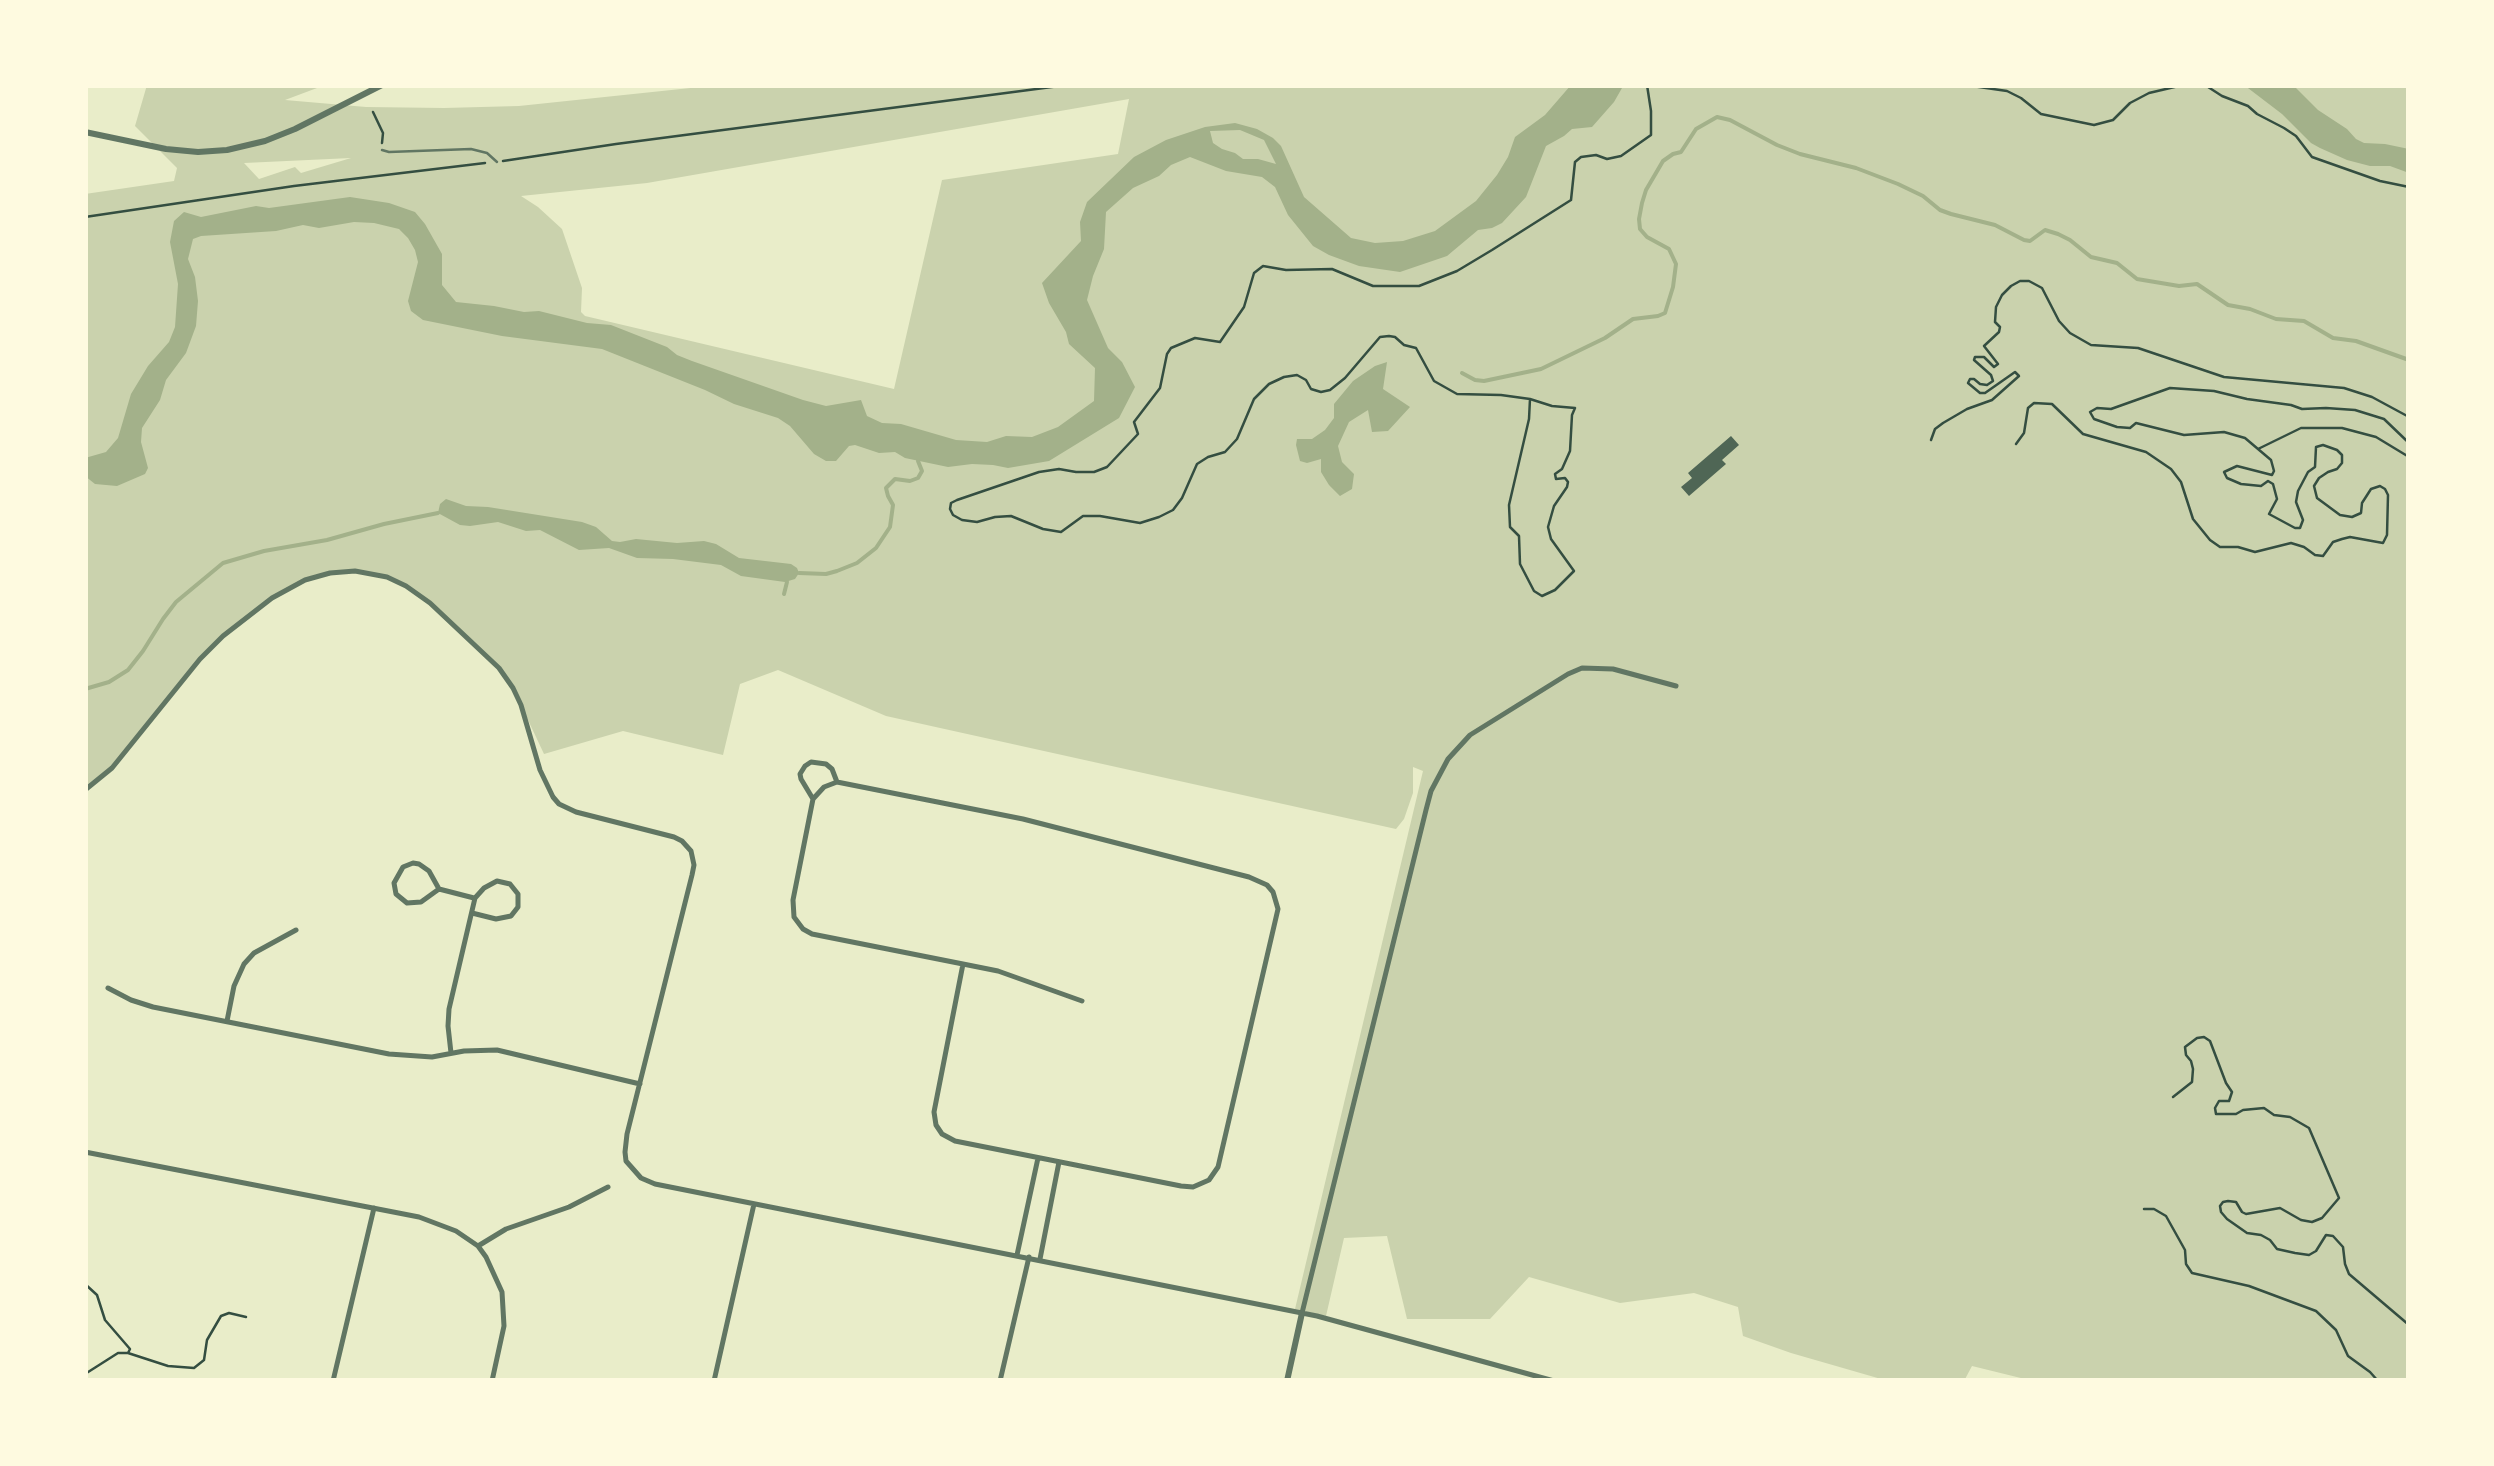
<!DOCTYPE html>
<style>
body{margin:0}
#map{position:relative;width:2494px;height:1466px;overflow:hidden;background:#e9edc9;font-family:"Source Serif 4",serif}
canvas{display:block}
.frame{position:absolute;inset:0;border:88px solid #fefae0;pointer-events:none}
</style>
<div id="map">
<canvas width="2494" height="1466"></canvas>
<div class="frame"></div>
</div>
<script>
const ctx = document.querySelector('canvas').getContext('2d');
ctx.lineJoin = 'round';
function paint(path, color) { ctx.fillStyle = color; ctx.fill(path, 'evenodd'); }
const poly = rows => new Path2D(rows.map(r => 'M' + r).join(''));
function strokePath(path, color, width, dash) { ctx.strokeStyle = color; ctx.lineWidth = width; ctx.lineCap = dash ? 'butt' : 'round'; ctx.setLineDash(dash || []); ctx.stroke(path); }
paint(poly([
 [147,85,325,85,285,100,366,107,444,108,519,106,719,85,2409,85,2409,1381,2033,1381,1972,1366,1964,1381,1888,1381,1791,1353,1743,1336,1738,1307,1694,1293,1620,1303,1529,1277,1490,1319,1407,1319,1387,1236,1344,1238,1326,1316,1295,1309,1423,771,1413,767,1413,793,1404,819,1396,829,886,716,778,670,740,684,723,755,623,731,544,754,513,688,499,668,430,603,397,581,355,571,305,580,247,616,200,659,112,768,85,790,85,194,174,181,177,168,135,126],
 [1129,99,1118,154,942,180,894,389,585,316,581,312,582,288,562,229,538,207,521,196,647,183],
 [351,158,301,173,295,167,259,179,244,163]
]), '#cad2ad');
paint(poly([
 [1571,85,1621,85,1622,88,1614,102,1592,127,1572,129,1564,136,1546,146,1526,197,1502,223,1492,228,1478,230,1447,256,1400,272,1359,266,1329,255,1313,246,1288,215,1275,187,1262,177,1226,171,1190,157,1171,165,1159,176,1133,188,1106,212,1104,249,1093,276,1087,300,1108,348,1122,362,1135,387,1119,418,1049,461,1008,468,993,465,972,464,948,467,905,458,895,452,879,453,855,445,849,446,836,461,826,461,814,454,790,426,778,418,734,404,705,390,602,349,502,336,423,320,411,311,408,301,418,262,415,250,408,238,399,229,374,223,354,222,319,228,303,225,276,231,201,236,193,239,188,259,195,277,198,301,196,326,186,353,166,380,160,400,142,428,141,442,148,468,145,474,117,486,95,484,85,476,85,458,106,452,118,438,131,394,148,366,169,342,175,327,178,284,170,242,174,221,184,212,201,217,256,206,269,208,350,197,389,203,415,212,425,224,442,254,442,285,456,302,494,306,524,312,539,311,587,323,611,325,667,347,677,355,692,361,803,400,826,406,861,400,867,416,882,423,901,424,956,440,987,442,1006,436,1032,437,1058,427,1094,401,1095,368,1069,344,1066,332,1049,303,1042,283,1081,241,1080,222,1087,202,1134,157,1166,140,1205,127,1235,123,1257,129,1273,138,1281,146,1304,197,1351,238,1375,243,1403,241,1435,231,1476,201,1497,175,1508,157,1515,137,1545,115],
 [1240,130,1264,140,1276,164,1258,159,1243,159,1235,153,1222,149,1213,143,1210,131],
 [2244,85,2293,85,2318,110,2347,129,2356,139,2364,143,2385,144,2409,149,2409,173,2390,166,2370,166,2347,160,2320,148,2311,143,2282,114],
 [1387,362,1383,389,1410,407,1388,431,1372,432,1368,410,1349,422,1338,446,1342,462,1354,474,1352,489,1340,496,1329,485,1321,472,1321,459,1307,463,1300,461,1296,445,1297,439,1312,439,1325,430,1334,418,1334,404,1353,381,1375,366],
 [446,499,466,506,488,507,582,522,596,527,612,541,620,542,636,539,677,543,704,541,716,544,739,558,791,564,797,568,799,573,795,579,785,582,741,576,721,565,673,559,637,558,609,548,579,550,540,530,526,531,498,522,470,526,460,525,438,513,440,504]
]), '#a3b18a');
strokePath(poly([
 [1462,373,1475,380,1484,381,1541,369,1605,338,1633,319,1658,316,1665,313,1673,287,1676,264,1669,249,1647,237,1640,229,1639,219,1642,203,1646,190,1663,161,1673,154,1681,152,1696,129,1717,117,1730,120,1777,145,1800,154,1856,168,1898,184,1923,196,1940,210,1951,214,1995,225,2024,240,2030,241,2045,230,2058,234,2070,240,2091,257,2117,263,2137,279,2179,286,2197,284,2228,305,2250,309,2276,319,2304,321,2333,338,2356,341,2409,360],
 [799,573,826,574,837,571,857,563,876,548,890,527,893,505,888,496,886,488,895,479,910,481,918,478,922,471,918,461],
 [784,594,787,582],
 [85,689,109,682,128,670,143,651,163,619,176,602,223,563,264,551,327,540,384,524,438,513],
 [1194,1380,1195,1381]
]), '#a3b18a', 4);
paint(poly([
 [1731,436,1739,445,1722,460,1726,464,1689,496,1681,487,1692,478,1688,473]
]), '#4f6655');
strokePath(poly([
 [1965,85,2007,91,2021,98,2041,114,2094,125,2113,120,2130,103,2149,93,2183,85],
 [2205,85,2222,96,2248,106,2257,114,2284,128,2296,136,2312,157,2380,181,2409,187],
 [373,112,383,133,382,143],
 [503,161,616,144,1067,85],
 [85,217,294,186,485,163],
 [1530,399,1529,419,1509,505,1510,527,1519,536,1520,564,1534,591,1542,596,1555,590,1574,571,1551,539,1548,527,1554,506,1567,487,1568,482,1565,478,1556,479,1555,474,1562,469,1570,451,1572,415,1575,408,1552,406,1530,399,1501,395,1457,394,1434,381,1416,348,1404,345,1395,337,1389,336,1380,337,1345,378,1330,390,1321,392,1311,389,1306,380,1297,375,1284,377,1269,384,1254,399,1237,439,1225,452,1208,457,1197,464,1182,498,1173,510,1159,517,1140,523,1100,516,1083,516,1061,532,1043,529,1011,516,995,517,977,522,962,520,953,515,950,509,951,503,957,500,1039,472,1059,469,1076,472,1094,472,1107,467,1138,434,1134,422,1160,388,1167,354,1171,348,1195,338,1220,342,1244,307,1254,273,1263,266,1286,270,1332,269,1373,286,1419,286,1457,271,1492,250,1571,200,1575,162,1581,157,1596,155,1607,159,1621,156,1651,135,1651,111,1647,85],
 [1931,440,1935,429,1943,423,1967,409,1992,400,2019,376,2015,372,1985,393,1980,393,1968,383,1970,379,1974,379,1980,384,1987,385,1993,381,1991,375,1974,360,1975,357,1984,357,1994,367,1998,364,1984,346,1999,332,2000,327,1995,322,1996,307,2002,295,2011,286,2020,281,2029,281,2042,288,2059,321,2070,333,2091,345,2138,348,2224,377,2344,388,2372,397,2409,417],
 [2016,444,2024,433,2028,408,2034,403,2052,404,2083,434,2146,452,2171,469,2181,482,2193,519,2210,540,2220,547,2238,547,2255,552,2291,543,2304,547,2315,555,2323,556,2333,542,2342,539,2350,537,2383,543,2387,535,2388,495,2385,489,2380,486,2371,489,2362,503,2361,513,2352,517,2340,515,2317,498,2314,486,2319,478,2328,472,2337,469,2342,463,2342,455,2337,450,2323,445,2316,447,2315,467,2308,472,2298,491,2296,502,2303,520,2300,528,2295,528,2269,514,2277,499,2273,484,2268,481,2261,486,2241,484,2227,478,2224,472,2237,466,2272,475,2274,471,2271,460,2245,438,2224,432,2184,435,2136,423,2130,428,2117,427,2094,419,2090,412,2097,408,2111,409,2170,388,2214,391,2247,399,2291,405,2302,409,2326,408,2355,410,2384,419,2409,443],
 [2258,449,2301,428,2342,428,2376,437,2409,457],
 [2173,1097,2192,1082,2193,1069,2191,1061,2186,1055,2185,1047,2197,1038,2204,1037,2210,1041,2226,1083,2232,1092,2229,1101,2219,1101,2215,1108,2216,1114,2236,1114,2243,1110,2264,1108,2274,1115,2290,1117,2309,1128,2339,1198,2322,1218,2312,1222,2301,1220,2280,1208,2246,1214,2242,1212,2236,1202,2228,1201,2223,1202,2220,1206,2221,1212,2227,1219,2247,1233,2261,1235,2270,1240,2277,1249,2295,1253,2309,1255,2316,1251,2326,1235,2333,1236,2343,1247,2345,1264,2349,1274,2409,1325],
 [2144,1209,2154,1209,2166,1216,2185,1250,2186,1264,2192,1273,2249,1286,2316,1311,2336,1330,2348,1356,2370,1372,2378,1381],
 [85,1284,97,1295,105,1320,130,1349,128,1353,118,1353,85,1374],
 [128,1353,168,1366,194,1368,204,1360,207,1340,221,1316,229,1313,246,1317]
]), '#344e41', 2.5);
strokePath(poly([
 [382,150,389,152,471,149,487,153,497,162]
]), '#617663', 2.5);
strokePath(poly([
 [85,790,112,768,200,659,223,636,272,598,305,580,330,573,355,571,387,577,406,586,430,603,499,668,513,688,521,705,540,770,553,797,559,804,576,812,674,837,682,841,691,851,694,865,692,875,627,1134,625,1152,626,1161,641,1178,655,1184,1317,1316,1554,1381],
 [813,799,801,779,800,774,805,766,811,762,826,764,832,769,837,782],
 [439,889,421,902,407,903,396,894,394,883,403,867,413,863,419,864,429,871,439,889,474,898],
 [963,964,934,1112,936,1125,942,1134,955,1141,1181,1186,1193,1187,1209,1180,1218,1167,1278,909,1273,892,1267,885,1249,877,1023,819,837,782,824,787,813,799,793,900,794,917,803,929,812,934,963,964,998,971,1082,1001],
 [108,988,131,1000,153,1007,389,1054,432,1057,464,1051,497,1050,640,1084],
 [227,1021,234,986,244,964,254,953,296,930],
 [451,1053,448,1026,449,1009,475,898,484,888,497,881,510,884,518,894,518,907,511,916,496,919,472,913],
 [85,1152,419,1217,456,1231,478,1246,486,1257,502,1292,504,1326,492,1381],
 [478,1246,506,1229,569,1207,608,1187],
 [1017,1255,1038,1158],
 [1040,1259,1059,1162],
 [1302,1313,1426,810,1431,791,1448,759,1470,735,1568,674,1582,668,1613,669,1676,686],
 [333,1381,374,1208],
 [714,1381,754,1204],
 [1000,1381,1029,1257]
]), '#617663', 5);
strokePath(poly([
 [85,132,166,149,198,152,227,150,265,141,295,129,382,85],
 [1287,1381,1302,1313]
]), '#617663', 6);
</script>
